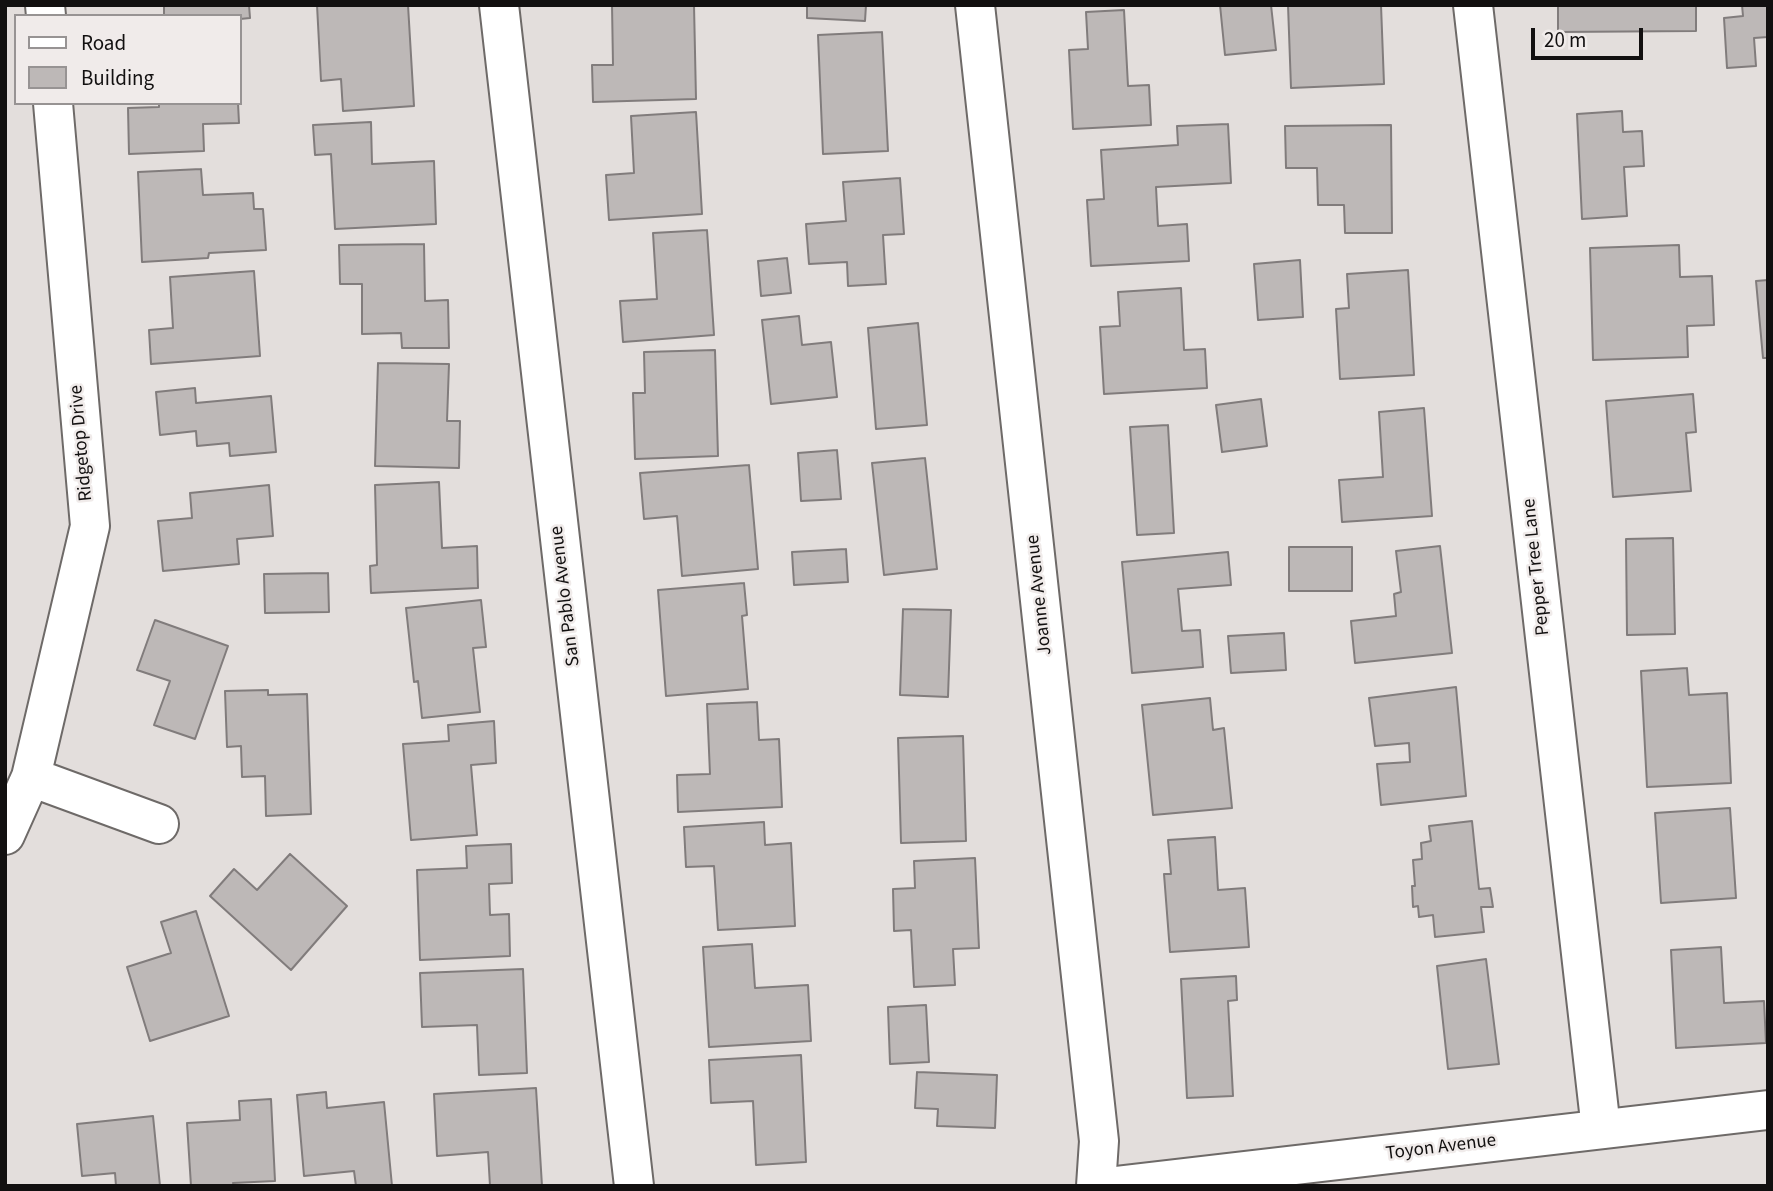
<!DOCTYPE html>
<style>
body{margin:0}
#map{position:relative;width:1773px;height:1191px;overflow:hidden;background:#e3dedc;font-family:"Source Sans 3",sans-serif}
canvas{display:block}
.frame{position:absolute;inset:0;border:7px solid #121010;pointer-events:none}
.legend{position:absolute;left:14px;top:14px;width:228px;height:91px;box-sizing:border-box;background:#f0ebea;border:2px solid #979393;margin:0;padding:9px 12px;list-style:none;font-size:21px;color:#121010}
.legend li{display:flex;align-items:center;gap:14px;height:35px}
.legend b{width:35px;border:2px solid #979393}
.scale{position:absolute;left:1531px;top:28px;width:112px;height:32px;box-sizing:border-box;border:4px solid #121010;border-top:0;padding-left:9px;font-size:21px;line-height:24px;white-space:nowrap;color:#121010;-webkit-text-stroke:5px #f0ebea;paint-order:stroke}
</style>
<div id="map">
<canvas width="1773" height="1191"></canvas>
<div class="frame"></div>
<ul class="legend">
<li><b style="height:9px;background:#fff"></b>Road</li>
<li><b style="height:19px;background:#bdb8b7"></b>Building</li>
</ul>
<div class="scale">20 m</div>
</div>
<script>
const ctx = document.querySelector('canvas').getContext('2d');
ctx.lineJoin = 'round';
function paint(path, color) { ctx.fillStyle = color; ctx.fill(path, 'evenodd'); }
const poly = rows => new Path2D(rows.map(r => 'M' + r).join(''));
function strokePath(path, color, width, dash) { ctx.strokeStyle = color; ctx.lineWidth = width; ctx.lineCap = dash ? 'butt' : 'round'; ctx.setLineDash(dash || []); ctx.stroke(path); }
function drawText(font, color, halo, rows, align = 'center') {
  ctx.font = font + ' "Source Sans 3",sans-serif'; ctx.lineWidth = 5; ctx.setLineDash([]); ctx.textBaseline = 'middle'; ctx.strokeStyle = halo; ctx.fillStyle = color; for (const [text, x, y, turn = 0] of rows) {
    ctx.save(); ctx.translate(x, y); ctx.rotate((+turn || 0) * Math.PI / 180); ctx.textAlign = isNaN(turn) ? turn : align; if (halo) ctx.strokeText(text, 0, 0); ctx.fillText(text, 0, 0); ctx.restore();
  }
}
const building = poly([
 [164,5,249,5,250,18,240,19,240,16,164,16,164,5],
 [317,5,408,5,414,106,343,111,341,79,321,81,317,5],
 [612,5,694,5,696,99,593,102,592,65,613,65,612,5],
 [807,5,866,5,865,21,807,18,807,5],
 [1220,5,1271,5,1276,50,1225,55,1220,5],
 [1288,5,1381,5,1384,84,1291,88,1288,5],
 [1558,5,1696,5,1696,31,1558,32,1558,5],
 [1742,5,1768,5,1768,37,1754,38,1756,66,1727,68,1724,18,1743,16,1742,5],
 [1124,10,1128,86,1149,85,1151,125,1073,129,1069,50,1088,49,1086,12,1124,10],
 [882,32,888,151,823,154,818,35,882,32],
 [159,103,238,103,239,123,203,124,204,151,129,154,128,108,159,107,159,103],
 [1622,111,1623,132,1642,131,1644,166,1624,167,1627,216,1582,219,1577,114,1622,111],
 [696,112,702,214,609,220,606,175,634,173,631,116,696,112],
 [371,122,372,164,434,161,436,224,335,229,331,154,315,155,313,125,371,122],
 [1228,124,1231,183,1156,187,1158,226,1187,224,1189,261,1091,266,1087,200,1104,199,1101,150,1178,145,1177,126,1228,124],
 [1391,125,1392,233,1345,233,1344,205,1318,205,1317,168,1286,168,1285,126,1391,125],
 [201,169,203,195,253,193,254,209,263,209,266,250,209,253,208,258,142,262,138,172,201,169],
 [900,178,904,234,883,235,886,284,848,286,847,262,809,264,806,224,846,221,843,182,900,178],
 [707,230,714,335,623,342,620,301,657,299,653,233,707,230],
 [424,244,425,301,448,300,449,348,402,348,401,333,362,334,362,284,340,284,339,245,424,244],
 [1679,245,1680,277,1712,276,1714,325,1687,326,1688,357,1593,360,1590,248,1679,245],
 [787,258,791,293,761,296,758,261,787,258],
 [1300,260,1303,317,1258,320,1254,264,1300,260],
 [1408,270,1414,375,1340,379,1336,309,1349,308,1347,274,1408,270],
 [254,271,260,356,151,364,149,330,173,328,170,277,254,271],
 [1768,280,1768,358,1763,358,1756,281,1768,280],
 [1181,288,1184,350,1205,349,1207,388,1104,394,1100,327,1120,326,1118,292,1181,288],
 [799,316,802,345,831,342,837,397,771,404,762,320,799,316],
 [918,323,927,425,876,429,868,328,918,323],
 [715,350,718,456,635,459,633,393,645,393,644,352,715,350],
 [378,363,449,364,447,421,460,421,459,468,375,466,378,363],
 [195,388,196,403,271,396,276,452,230,456,229,443,197,446,196,431,160,435,156,392,195,388],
 [1693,394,1696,432,1686,433,1691,491,1613,497,1606,401,1693,394],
 [1261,399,1267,446,1222,452,1216,405,1261,399],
 [1424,408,1432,516,1342,522,1339,480,1383,477,1379,412,1424,408],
 [1168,425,1174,533,1137,535,1130,427,1168,425],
 [837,450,841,499,801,501,798,453,837,450],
 [925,458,937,569,884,575,872,463,925,458],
 [749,465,758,569,682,576,677,516,644,519,640,473,749,465],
 [439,482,442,548,477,546,478,588,371,593,370,566,377,565,375,485,439,482],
 [269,485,273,536,237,539,239,564,163,571,158,521,192,518,190,493,269,485],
 [1673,538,1675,634,1627,635,1626,539,1673,538],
 [1440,546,1452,653,1355,663,1351,621,1396,616,1394,594,1401,592,1396,551,1440,546],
 [1289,547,1352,547,1352,591,1289,591,1289,547],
 [846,549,848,582,794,585,792,552,846,549],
 [1228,552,1231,585,1178,589,1182,631,1200,630,1203,667,1132,673,1122,562,1228,552],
 [328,573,329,612,265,613,264,574,328,573],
 [744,583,747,615,742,616,748,689,666,696,658,590,744,583],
 [481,600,486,647,473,648,480,712,422,718,418,681,414,682,406,608,481,600],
 [903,609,951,610,948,697,900,695,903,609],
 [155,620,228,646,195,739,154,725,170,681,137,670,155,620],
 [1284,633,1286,670,1231,673,1228,636,1284,633],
 [1687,668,1689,695,1727,693,1731,783,1647,787,1641,671,1687,668],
 [1456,687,1466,796,1381,805,1377,764,1410,762,1409,743,1375,746,1369,698,1456,687],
 [268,690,268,695,307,694,311,814,266,816,265,776,242,777,241,746,227,747,225,691,268,690],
 [1210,698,1213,730,1224,728,1232,808,1153,815,1142,705,1210,698],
 [757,702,759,740,779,739,782,807,678,812,677,775,710,774,707,704,757,702],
 [494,721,496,763,471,765,477,835,411,840,403,744,449,741,448,725,494,721],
 [963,736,966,841,901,843,898,738,963,736],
 [1730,808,1736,898,1661,903,1655,813,1730,808],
 [1472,821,1479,889,1490,888,1493,907,1481,907,1484,932,1435,937,1433,915,1419,917,1418,906,1413,907,1412,886,1415,886,1413,860,1422,859,1421,843,1431,841,1429,826,1472,821],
 [764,822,765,845,791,843,795,926,718,930,714,866,686,867,684,827,764,822],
 [1215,837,1218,890,1245,888,1249,947,1170,952,1164,874,1171,874,1168,840,1215,837],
 [511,844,512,883,489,884,490,915,509,914,510,956,420,960,417,870,467,868,466,846,511,844],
 [290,854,347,906,291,970,210,896,234,869,257,890,290,854],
 [975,858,979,948,953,949,955,985,914,987,911,930,894,931,893,889,915,888,914,861,975,858],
 [196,911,229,1016,150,1041,127,967,171,953,161,922,196,911],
 [752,944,755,988,808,985,811,1041,709,1047,703,947,752,944],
 [1721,947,1724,1003,1764,1001,1766,1043,1676,1048,1671,950,1721,947],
 [1486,959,1499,1064,1448,1069,1437,966,1486,959],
 [523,969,527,1073,479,1075,477,1025,422,1027,420,973,523,969],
 [1236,976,1237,1000,1228,1001,1233,1096,1187,1098,1181,979,1236,976],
 [926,1005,929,1062,890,1064,888,1007,926,1005],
 [801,1055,806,1162,756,1165,753,1101,711,1103,709,1060,801,1055],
 [917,1072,997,1075,995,1128,937,1126,938,1109,915,1108,917,1072],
 [536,1088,542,1186,490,1186,488,1152,437,1156,434,1094,536,1088],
 [326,1092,327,1108,384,1102,392,1186,356,1186,354,1171,304,1176,297,1095,326,1092],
 [271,1099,275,1181,233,1183,234,1186,191,1186,187,1123,240,1120,239,1101,271,1099],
 [153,1116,160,1186,116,1186,115,1173,82,1176,77,1124,153,1116]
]);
paint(building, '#bdb8b7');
strokePath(building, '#817c7c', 2);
const minor = poly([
 [45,5,46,16],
 [499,5,634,1186],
 [975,5,1099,1141,1096,1186],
 [1473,5,1601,1129],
 [31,777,159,824],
 [5,835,31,777,90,526,53,103]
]);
const tertiary = poly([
 [1115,1186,1768,1110]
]);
strokePath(minor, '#6e6a68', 42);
strokePath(tertiary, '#6e6a68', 42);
strokePath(minor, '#fff', 38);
strokePath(tertiary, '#fff', 38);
drawText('19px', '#121010', '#f0ebea', [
 ["Ridgetop Drive",82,443,-95],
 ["Pepper Tree Lane",1537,567,-96],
 ["Joanne Avenue",1040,595,-96],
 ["San Pablo Avenue",566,596,-97],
 ["Toyon Avenue",1441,1148,-7]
]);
</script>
